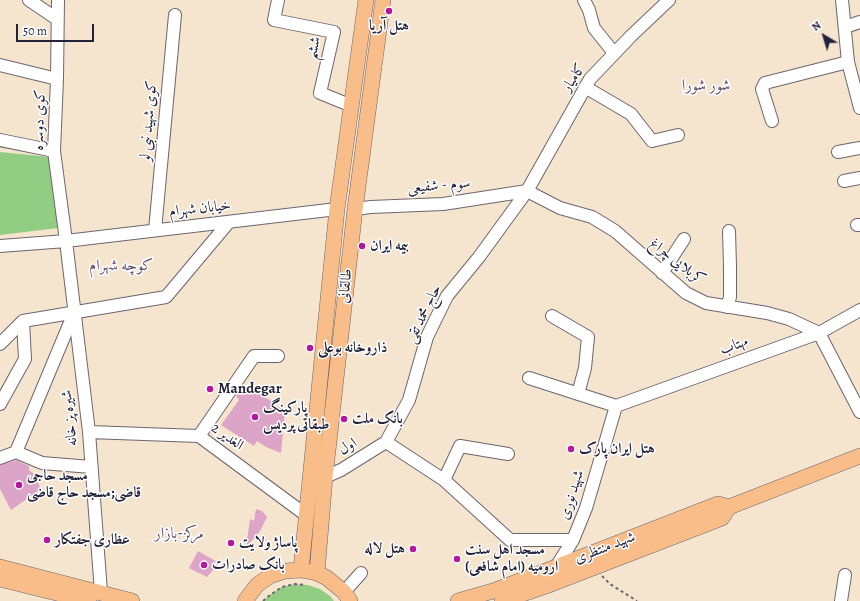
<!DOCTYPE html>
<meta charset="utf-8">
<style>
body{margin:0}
#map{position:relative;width:860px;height:601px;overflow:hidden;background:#f5e4ce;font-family:Alegreya,serif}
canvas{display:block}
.north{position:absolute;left:804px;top:16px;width:40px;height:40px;-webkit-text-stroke:3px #fff;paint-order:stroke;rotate:322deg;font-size:11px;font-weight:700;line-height:16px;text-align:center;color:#22223b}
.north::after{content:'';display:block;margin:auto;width:14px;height:18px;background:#22223b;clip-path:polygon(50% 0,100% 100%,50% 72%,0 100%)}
.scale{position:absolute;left:16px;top:24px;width:78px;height:18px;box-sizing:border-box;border:2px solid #22223b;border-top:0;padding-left:5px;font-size:12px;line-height:14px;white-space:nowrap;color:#22223b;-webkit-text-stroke:3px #fff;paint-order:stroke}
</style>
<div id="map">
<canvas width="860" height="601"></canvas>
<div class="north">N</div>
<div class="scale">50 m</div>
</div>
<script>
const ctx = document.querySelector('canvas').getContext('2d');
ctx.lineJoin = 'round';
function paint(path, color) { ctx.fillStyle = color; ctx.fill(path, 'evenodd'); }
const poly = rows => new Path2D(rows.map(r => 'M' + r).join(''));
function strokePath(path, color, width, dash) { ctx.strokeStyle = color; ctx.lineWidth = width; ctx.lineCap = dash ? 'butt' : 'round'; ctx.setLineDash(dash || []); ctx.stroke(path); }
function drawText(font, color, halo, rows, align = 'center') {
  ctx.font = font + ' Alegreya,Amiri,serif'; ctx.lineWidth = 3; ctx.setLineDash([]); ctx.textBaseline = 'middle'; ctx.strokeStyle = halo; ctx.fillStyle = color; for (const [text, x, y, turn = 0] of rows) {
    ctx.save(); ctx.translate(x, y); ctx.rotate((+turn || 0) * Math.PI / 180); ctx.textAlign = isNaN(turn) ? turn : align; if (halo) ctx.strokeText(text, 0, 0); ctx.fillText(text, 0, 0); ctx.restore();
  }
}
paint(poly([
 [0,152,50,157,58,228,0,235],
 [295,584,308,585,320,589,330,596,334,601,263,601,270,595,282,587]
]), '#91ce84');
paint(poly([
 [243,388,246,392,254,391,273,402,272,404,285,410,281,453,266,447,257,441,254,446,221,425,239,400,236,396],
 [16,460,29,466,29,470,34,474,41,489,11,510,0,489,0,465],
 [256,509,262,511,267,517,260,531,246,548,250,519,254,521],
 [198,551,219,563,207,577,189,568]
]), '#dca4c6');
const minor = poly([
 [29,0,57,19],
 [58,0,57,79,54,151,66,241,89,432,101,592],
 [278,0,274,20,334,32,320,93,352,106],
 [584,0,589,10,594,28,614,53],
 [842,0,848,62,860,108],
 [845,27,860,22],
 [0,65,57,79],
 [585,87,631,114,652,141,678,135],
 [772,121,762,89,765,83,848,62],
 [0,140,54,151],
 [838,152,860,148],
 [844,181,860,178],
 [527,191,560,208,592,217,615,231,686,293,706,303,767,313,789,319,819,333,860,412],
 [355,209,371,207,443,204,527,191],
 [857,225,860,225],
 [155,230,175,15],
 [0,246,66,241,337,209],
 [662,273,684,239],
 [727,307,730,297,730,266,729,231],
 [552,316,588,337,585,368,578,394],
 [0,344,23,321,166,297,229,222],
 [529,378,616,406],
 [0,404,25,359,23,321],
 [616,406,819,333,860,310],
 [89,432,199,436,306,515],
 [199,436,254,356,278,356],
 [386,442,444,480,510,540,573,540],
 [16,452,74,313],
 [0,458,16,452,42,463,91,467],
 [325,477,341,470,386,442,409,400,427,337,447,296,479,257,527,191,590,79,631,36,669,0],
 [444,480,460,446,508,454],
 [556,567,573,540,586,508,616,406],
 [344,592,361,573],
 [841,601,845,575]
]);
const major = poly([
 [0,567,132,601],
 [301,570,337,209,366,0],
 [317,573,325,477,355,209,383,0],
 [0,579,89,601],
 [245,601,257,585,270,576,285,571,301,570,317,573,327,578,344,592,350,601],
 [458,601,493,591,556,567,718,504,729,507,860,456],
 [502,601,546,586,722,518,729,507]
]);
strokePath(minor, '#6c666e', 14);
strokePath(major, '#6c666e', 16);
strokePath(poly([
 [602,576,610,584,637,601],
 [263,601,270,595,282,587,295,584,305,585]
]), '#6c666e', 2, [3, 3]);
strokePath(minor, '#fff', 12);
strokePath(major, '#f8bd88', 15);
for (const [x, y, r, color] of [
 [389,11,4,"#b5179e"],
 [362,246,4,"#b5179e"],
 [310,348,4,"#b5179e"],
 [210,389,4,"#b5179e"],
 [255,417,4,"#b5179e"],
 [344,419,4,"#b5179e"],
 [571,449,4,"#b5179e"],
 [19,485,4,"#b5179e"],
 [47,540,4,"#b5179e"],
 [231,543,4,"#b5179e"],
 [413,549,4,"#b5179e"],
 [457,559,4,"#b5179e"],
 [204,565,4,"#b5179e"]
]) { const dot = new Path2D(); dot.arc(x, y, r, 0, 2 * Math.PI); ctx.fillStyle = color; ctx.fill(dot); strokePath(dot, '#fff', 1.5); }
drawText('bold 15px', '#22223b', '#fff', [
 ["هتل آریا",389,26,"center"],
 ["بیمه ایران",370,246],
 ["ذاروخانه بوعلی",318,348],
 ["Mandegar",218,389],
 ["پارکینگ",263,408],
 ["طبقاتی پردیس",263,425],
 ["بانک ملت",352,419],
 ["هتل ایران پارک",579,449],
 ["مسجد حاجی",27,476],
 ["قاضی;مسجد حاج قاضی",27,493],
 ["عظاری جفتکار",55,540],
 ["پاساژ ولایت",239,543],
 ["هتل لاله",405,549,"right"],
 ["مسجد اهل سنت",465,550],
 ["ارومیه (امام شافعی)",465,567],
 ["بانک صادرات",212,565]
], 'left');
drawText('15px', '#22223b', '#fff', [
 ["ششم",314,48,-77],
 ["کامیار",574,78,-56],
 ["کوی دوسره",40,120,-88],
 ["کوی شهید نبی لو",149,121,-85],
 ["سوم - شفیعی",439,186,-5],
 ["خیابان شهرام",200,209,-6],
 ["کربلایی چراغ",677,262,38],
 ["طالقانی",346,286,-84],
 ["حاج محمد تقی",424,314,-64],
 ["مهتاب",734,346,-20],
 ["شیره پز خانه",70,418,-96],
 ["2 الغدیر",227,437,35],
 ["اول",348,447,-32],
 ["شهید نوری",572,495,-72],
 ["شهید منتظری",605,548,-21]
]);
drawText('16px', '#63506c', '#fff', [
 ["شور شورا",706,86],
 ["کوچه شهرام",121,266],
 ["مرکز-بازار",179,534]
]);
</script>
